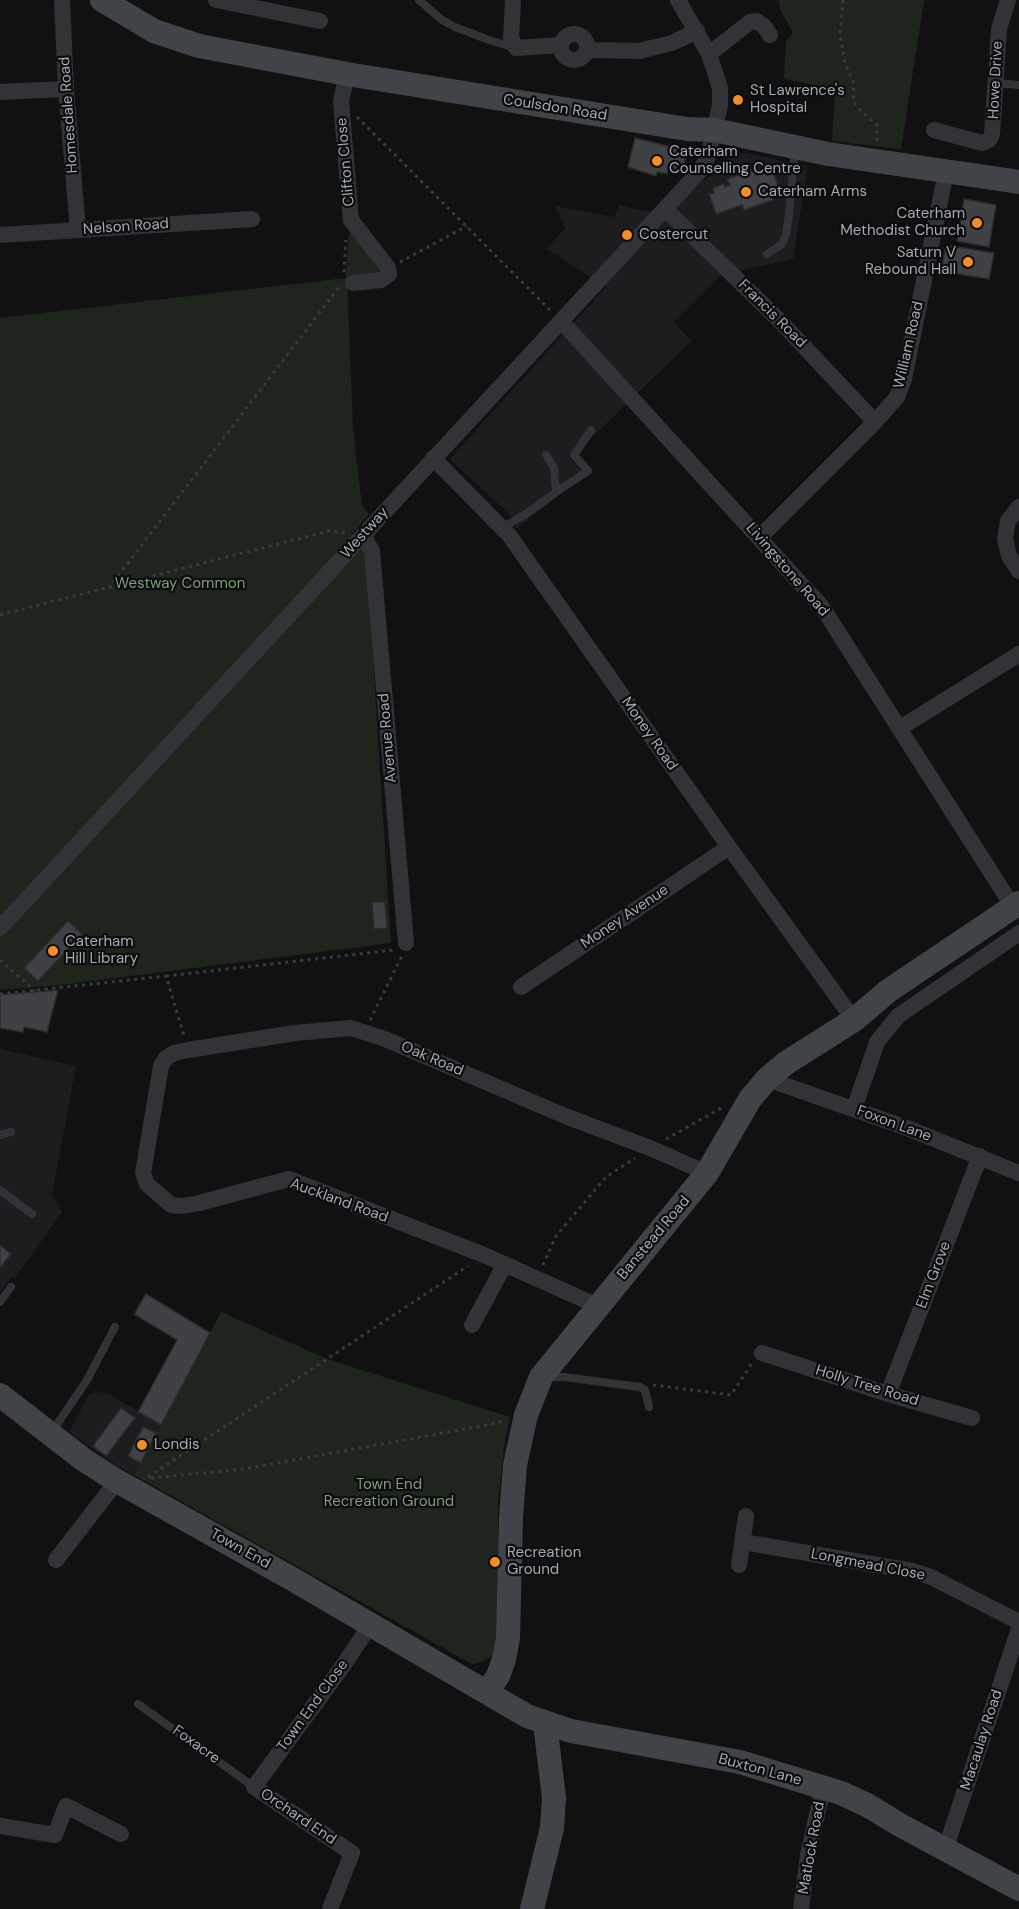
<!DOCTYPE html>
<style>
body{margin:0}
canvas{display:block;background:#111112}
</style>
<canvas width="1019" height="1909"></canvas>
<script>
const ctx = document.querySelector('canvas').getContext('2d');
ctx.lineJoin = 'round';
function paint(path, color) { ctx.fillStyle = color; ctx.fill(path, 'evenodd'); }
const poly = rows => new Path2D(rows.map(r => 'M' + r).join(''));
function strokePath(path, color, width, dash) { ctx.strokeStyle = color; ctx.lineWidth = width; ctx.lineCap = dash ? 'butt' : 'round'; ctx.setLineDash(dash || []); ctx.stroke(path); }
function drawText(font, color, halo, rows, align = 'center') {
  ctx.font = font + ' "DM Sans",sans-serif'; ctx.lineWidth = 4.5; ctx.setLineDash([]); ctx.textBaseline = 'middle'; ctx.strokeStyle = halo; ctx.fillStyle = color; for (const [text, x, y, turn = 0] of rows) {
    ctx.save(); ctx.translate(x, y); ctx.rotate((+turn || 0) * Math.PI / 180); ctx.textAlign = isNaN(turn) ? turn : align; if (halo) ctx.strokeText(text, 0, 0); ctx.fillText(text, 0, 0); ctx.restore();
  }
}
paint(poly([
 [734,151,808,166,793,259,721,275,674,322,691,341,570,459,586,475,517,528,507,512,450,459,606,287,547,249,565,228,555,206,615,217,619,205,651,212,709,177],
 [0,1049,76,1066,52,1195,62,1212,15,1278,12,1276,0,1292],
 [96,1392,107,1393,161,1425,134,1475,119,1467,69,1432,89,1394]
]), '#1d1d1f');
paint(poly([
 [775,0,924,0,901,149,832,141,835,89,784,79,786,42,793,33,780,9,779,1],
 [352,231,379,270,375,274,347,278,353,429,362,505,369,514,352,534,366,552,391,943,60,985,0,990,0,318,346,278,349,233],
 [221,1312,327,1359,510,1417,504,1446,498,1501,498,1642,493,1655,482,1662,472,1664,134,1475]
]), '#1d251d');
const building = poly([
 [635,138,679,149,678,154,686,156,683,171,669,168,667,174,657,172,656,176,628,167,635,138],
 [772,169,780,191,771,194,773,200,744,210,742,205,716,214,709,194,714,193,713,188,724,184,725,187,730,185,727,179,754,170,756,175,772,169],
 [964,199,996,205,989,247,957,241,964,199],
 [946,245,994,253,989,279,941,271,946,245],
 [372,902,385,902,387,928,374,929,372,902],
 [68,921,82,934,38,981,24,968,68,921],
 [58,990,47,1032,24,1027,23,1032,0,1028,0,995,58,990],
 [0,1245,11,1254,0,1268,0,1245],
 [146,1294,210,1333,161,1425,138,1412,177,1340,134,1314,146,1294],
 [121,1408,135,1418,106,1456,93,1446,121,1408],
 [143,1427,156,1433,141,1463,128,1456,143,1427]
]);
paint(building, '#404145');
strokePath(building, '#2b2b2e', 1.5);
strokePath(poly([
 [843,0,840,36,845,63,853,82,854,102,860,110,877,125,877,143],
 [357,117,550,310],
 [400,262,467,226],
 [344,272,346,240],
 [109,588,339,287],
 [0,615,329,531,345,533],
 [0,960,35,991],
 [166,976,394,950],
 [0,994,166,976,184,1036],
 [370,1020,402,956],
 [666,1139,723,1107],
 [543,1265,556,1236,606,1177,635,1158],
 [653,1385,731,1395,752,1363],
 [148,1477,468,1266],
 [151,1478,244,1469,476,1427,505,1421]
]), '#383b3e', 3, [3, 4.5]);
strokePath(poly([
 [419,0,442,20,455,27,489,40,515,48],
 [996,83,1019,85],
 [767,254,781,245,786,235,789,215,795,150],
 [556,492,588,471,574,455,591,430],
 [502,528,526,514,556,492,554,468,546,455],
 [0,1135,11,1132],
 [0,1190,32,1214],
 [0,1302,11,1287],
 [548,1377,564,1377,640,1387,645,1390,649,1407],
 [52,1432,87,1380,115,1327],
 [138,1704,254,1787]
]), '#323337', 8);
strokePath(poly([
 [62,0,66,89,78,230],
 [216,0,320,21],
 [513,0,511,38,516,48,561,45],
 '561 47a13 13 0 1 1 26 0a13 13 0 1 1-26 0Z',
 [587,50,639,51,672,43,697,31],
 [709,54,750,22,757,21,764,26,770,35],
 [347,74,341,101,351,220,388,268,389,274,381,280,353,283],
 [0,92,66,89],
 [934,130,982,143,989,140,992,135,999,29,1008,0],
 [665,209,779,320,875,422],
 [0,235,252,219],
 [562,322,822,607,1013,907],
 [433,458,509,535,729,847,854,1020],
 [1019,507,1008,521,1005,539,1009,556,1019,571],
 [363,535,372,551,406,943],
 [760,537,875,422,897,397,904,379,946,172],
 [900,728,1019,654],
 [0,928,698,173,708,157,720,105,720,88,709,54,678,0],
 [521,987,729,847],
 [767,1079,907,1128,1019,1173],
 [854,1109,877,1042,898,1016,1019,933],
 [598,1306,484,1255,289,1179,199,1203,183,1206,171,1205,147,1184,143,1173,161,1066,166,1058,174,1053,188,1050,295,1033,351,1028,385,1039,565,1116,650,1148,707,1173],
 [472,1325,505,1264],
 [762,1353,888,1394,972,1418],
 [888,1394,980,1156],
 [743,1542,913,1571,931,1577,1019,1622],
 [56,1560,117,1481],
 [739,1565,746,1516],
 [0,1826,55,1835,66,1806,121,1834],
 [945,1850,1019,1629],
 [330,1909,352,1853,254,1787,340,1670,371,1624],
 [801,1909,808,1855,823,1788]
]), '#323337', 16);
strokePath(poly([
 [102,0,154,31,199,46,347,74,687,129,714,130,828,154,1019,182],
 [0,1395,84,1460,117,1481,294,1580,527,1716,571,1731,740,1762,841,1793,867,1805,900,1825,1019,1889],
 [487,1692,498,1676,504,1659,508,1638,511,1517,515,1465,526,1415,541,1377,707,1173,750,1099,767,1079,786,1063,854,1020,888,991,1019,903],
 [532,1909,552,1828,554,1798,545,1723]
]), '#404347', 24);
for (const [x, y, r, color] of [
 [738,100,6,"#f58d26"],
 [657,161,6,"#f58d26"],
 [746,192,6,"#f58d26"],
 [977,223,6,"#f58d26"],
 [627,235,6,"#f58d26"],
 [968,262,6,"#f58d26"],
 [53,951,6,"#f58d26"],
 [142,1445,6,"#f58d26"],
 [495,1562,6,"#f58d26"]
]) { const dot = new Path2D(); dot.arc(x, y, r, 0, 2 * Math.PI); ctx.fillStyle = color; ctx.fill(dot); strokePath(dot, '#0c0c0d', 2); }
drawText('15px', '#a2aab3', '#0c0c0d', [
 ["Howe Drive",996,80,-87],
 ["Coulsdon Road",555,108,9],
 ["Homesdale Road",69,115,-94],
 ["Clifton Close",346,162,-95],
 ["Nelson Road",126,227,-4],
 ["Francis Road",772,314,45],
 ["William Road",909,345,-77],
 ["Westway",365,533,-48],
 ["Livingstone Road",787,570,49],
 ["Money Road",649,734,55],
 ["Avenue Road",388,738,-95],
 ["Money Avenue",625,917,-34],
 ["Oak Road",432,1059,23],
 ["Foxon Lane",894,1124,20],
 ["Auckland Road",339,1201,20],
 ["Banstead Road",654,1238,-50],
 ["Elm Grove",934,1275,-69],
 ["Holly Tree Road",867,1386,17],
 ["Town End",240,1549,29],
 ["Longmead Close",868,1565,11],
 ["Town End Close",313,1706,-54],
 ["Macaulay Road",982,1740,-72],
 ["Foxacre",196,1745,36],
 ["Buxton Lane",760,1770,15],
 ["Orchard End",298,1817,34],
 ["Matlock Road",812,1848,-80]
]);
drawText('15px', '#a2aab3', '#0c0c0d', [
 ["St Lawrence's",750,91],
 ["Hospital",750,108],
 ["Caterham",669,152],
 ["Counselling Centre",669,169],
 ["Caterham Arms",758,192],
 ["Caterham",965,214,"right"],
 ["Methodist Church",965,231,"right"],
 ["Costercut",639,235],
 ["Saturn V",956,253,"right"],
 ["Rebound Hall",956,270,"right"],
 ["Caterham",65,942],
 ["Hill Library",65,959],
 ["Londis",154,1445],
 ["Recreation",507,1553],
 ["Ground",507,1570]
], 'left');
drawText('15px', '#7c9f78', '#0c0c0d', [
 ["Westway Common",180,584],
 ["Town End",389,1485],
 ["Recreation Ground",389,1502]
]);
</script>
